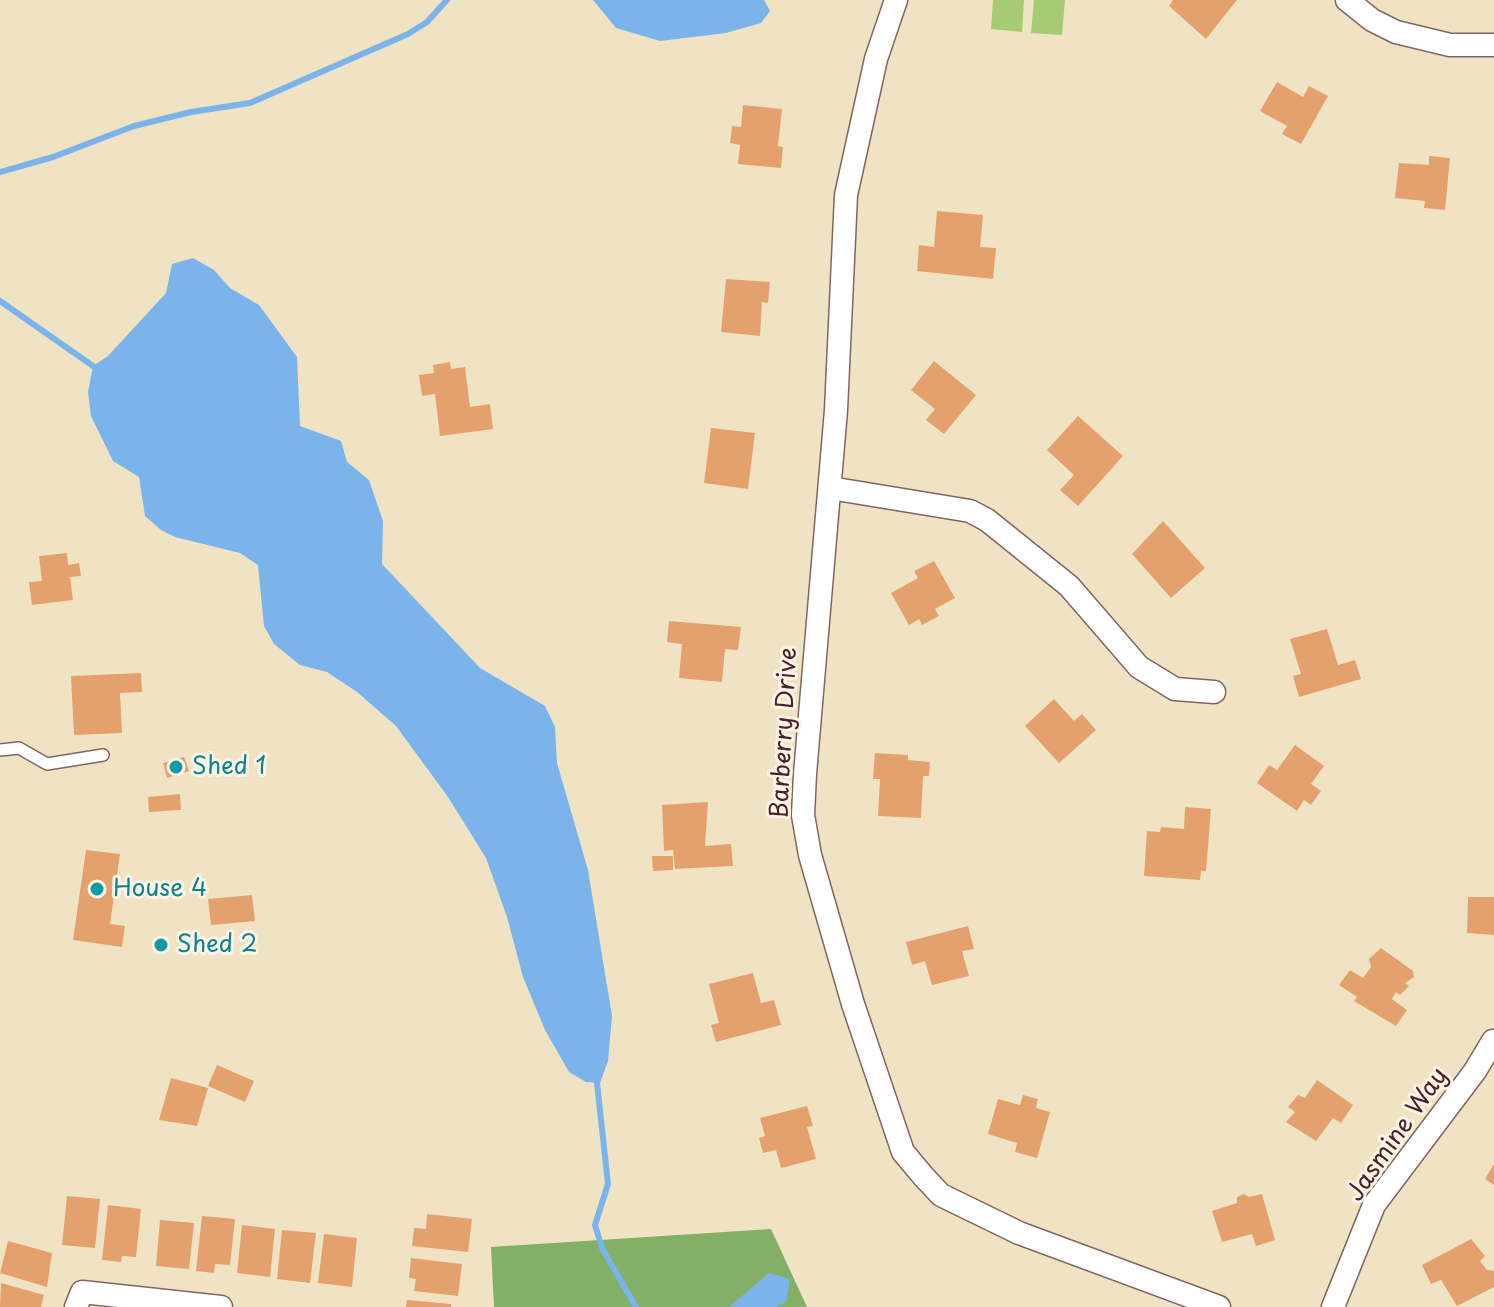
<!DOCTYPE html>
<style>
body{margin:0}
canvas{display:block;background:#f0e3c4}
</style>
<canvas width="1494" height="1307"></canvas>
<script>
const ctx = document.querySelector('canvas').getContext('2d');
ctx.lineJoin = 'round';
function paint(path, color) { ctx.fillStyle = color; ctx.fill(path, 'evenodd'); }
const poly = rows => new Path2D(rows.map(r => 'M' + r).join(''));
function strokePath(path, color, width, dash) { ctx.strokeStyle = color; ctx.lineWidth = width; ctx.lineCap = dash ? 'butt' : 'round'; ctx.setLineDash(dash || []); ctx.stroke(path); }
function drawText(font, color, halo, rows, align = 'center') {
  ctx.font = font + ' "Playpen Sans",sans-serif'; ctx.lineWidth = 6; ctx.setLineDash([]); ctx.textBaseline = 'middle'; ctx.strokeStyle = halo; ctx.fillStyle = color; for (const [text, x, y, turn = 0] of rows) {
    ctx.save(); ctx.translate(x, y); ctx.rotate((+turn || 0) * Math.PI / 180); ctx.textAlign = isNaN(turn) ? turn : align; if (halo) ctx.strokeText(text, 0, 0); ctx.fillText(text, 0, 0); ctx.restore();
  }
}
paint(poly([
 [993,0,1024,0,1022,32,991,29],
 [1034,0,1065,0,1062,35,1031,33]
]), '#a5cb75');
paint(poly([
 [771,1229,807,1307,494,1307,491,1247]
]), '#84af66');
paint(poly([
 [593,0,764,0,770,11,761,23,726,33,660,41,616,28],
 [193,258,214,270,230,288,259,305,297,357,300,426,341,441,347,462,369,480,383,521,382,564,480,668,545,706,555,727,557,763,588,870,612,1016,608,1061,600,1083,586,1082,569,1072,545,1030,523,977,507,917,486,858,448,797,396,726,357,692,327,672,300,665,274,644,264,626,258,565,240,553,175,537,161,530,145,516,139,477,113,461,91,416,88,392,93,366,108,356,166,293,172,264],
 [769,1273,790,1279,786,1302,776,1307,729,1307]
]), '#7ab4eb');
strokePath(poly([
 [0,172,53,157,134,126,191,112,250,103,408,34,427,22,447,0],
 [0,301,93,366],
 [597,1083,608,1184,595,1225,602,1248,636,1307]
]), '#7ab4eb', 6);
paint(poly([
 [1173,0,1237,0,1206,39,1169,6],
 [1277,82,1303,97,1309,86,1328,96,1301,144,1282,134,1287,126,1260,111],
 [743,105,782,109,778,146,783,147,781,168,738,164,740,145,730,143,732,126,741,127],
 [1429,156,1450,158,1445,210,1424,208,1425,201,1395,198,1399,163,1429,165],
 [937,211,983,215,980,247,996,248,993,279,917,271,919,245,934,247],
 [726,279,770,282,768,303,762,302,760,336,721,332],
 [934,361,976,395,944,434,926,420,935,409,911,390],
 [450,362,451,369,465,367,470,407,490,404,493,429,440,436,435,394,422,396,419,375,434,373,433,365],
 [1078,416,1123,456,1078,506,1060,490,1074,475,1047,450],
 [711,428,755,433,748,489,704,483],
 [1163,521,1205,568,1171,598,1132,554],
 [67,553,68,565,79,563,81,576,70,577,73,600,32,605,29,582,42,581,39,556],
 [934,561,955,598,935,609,939,616,922,625,919,619,909,625,891,593,918,578,914,571],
 [669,621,741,627,738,650,725,649,722,682,679,678,682,644,667,642],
 [1327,629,1338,665,1355,660,1361,679,1299,697,1293,676,1301,674,1290,639],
 [141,673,142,692,120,693,122,733,74,735,71,676],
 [1054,699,1074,721,1082,714,1096,730,1059,763,1025,726],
 [1295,745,1324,766,1311,784,1321,791,1311,805,1304,800,1297,811,1257,783,1269,765,1277,770],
 [875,753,908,755,908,760,930,762,929,776,923,776,921,818,878,816,880,779,873,779],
 [184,757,189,771,167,778,163,763],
 [180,794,181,810,149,812,148,797],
 [708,802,705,846,731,844,733,866,675,869,673,850,664,851,662,805],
 [1185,807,1211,809,1206,871,1201,871,1200,880,1144,876,1147,831,1160,832,1161,827,1184,829],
 [86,850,120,854,110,924,125,926,122,947,73,940],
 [652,856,673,856,673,870,653,871],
 [252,895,255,921,211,925,208,899],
 [1468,897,1494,897,1494,935,1467,933],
 [968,926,974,949,962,951,969,976,932,985,925,961,912,965,906,942],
 [153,941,169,941,168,951,152,949],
 [1381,948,1413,971,1414,977,1405,983,1409,986,1400,995,1396,992,1392,999,1407,1010,1396,1026,1354,1001,1357,997,1339,985,1350,970,1363,978,1371,967,1369,959],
 [753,973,761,1003,774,1000,781,1025,716,1042,711,1025,719,1023,709,984],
 [217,1065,254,1081,245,1102,208,1086],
 [171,1078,208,1088,197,1126,159,1120],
 [1317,1080,1353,1105,1341,1123,1333,1118,1316,1141,1286,1122,1295,1112,1288,1107,1298,1095,1305,1098],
 [1023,1095,1038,1099,1036,1108,1050,1112,1037,1158,1015,1152,1017,1143,988,1134,998,1099,1020,1105],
 [807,1106,813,1126,807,1127,816,1159,781,1168,776,1150,763,1153,759,1138,765,1136,760,1118],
 [1494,1164,1494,1185,1485,1179],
 [1244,1194,1249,1197,1262,1194,1275,1240,1256,1246,1252,1234,1222,1242,1212,1211,1237,1203,1237,1197],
 [67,1196,100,1199,95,1248,62,1245],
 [108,1205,141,1209,136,1257,122,1256,121,1262,102,1260],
 [427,1214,472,1219,468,1252,412,1246,414,1228,426,1229],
 [202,1216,235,1219,230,1265,215,1264,214,1273,196,1271],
 [160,1220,194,1223,189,1269,156,1266],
 [242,1225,275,1229,270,1277,237,1273],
 [282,1230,316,1233,310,1283,277,1279],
 [324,1234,357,1238,352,1287,318,1283],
 [1471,1239,1485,1256,1480,1261,1487,1270,1494,1271,1494,1287,1457,1306,1441,1280,1431,1284,1422,1265],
 [8,1241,52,1253,47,1287,0,1273],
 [411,1258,462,1264,458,1296,414,1291,416,1279,409,1278],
 [1,1283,44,1295,41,1307,0,1307],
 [407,1300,451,1304,451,1307,406,1307]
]), '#e4a16e');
const service = poly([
 [0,750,19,748,47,764,103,755]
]);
const minor = poly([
 [896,0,876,59,846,195,836,410,805,774,803,815,810,855,853,1004,903,1152,924,1177,941,1195,1019,1233,1219,1307],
 [1347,0,1372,20,1396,32,1450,45,1494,45],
 [830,488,970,511,987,520,1069,586,1139,667,1175,689,1214,692],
 [76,1307,82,1292,221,1307],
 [1333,1307,1374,1205,1475,1071,1493,1041]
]);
strokePath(service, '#846461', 14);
strokePath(minor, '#846461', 25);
strokePath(service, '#fff', 11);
strokePath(minor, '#fff', 22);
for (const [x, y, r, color] of [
 [176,767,8,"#0f9aa8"],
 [97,889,8,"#0f9aa8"],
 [161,945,8,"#0f9aa8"]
]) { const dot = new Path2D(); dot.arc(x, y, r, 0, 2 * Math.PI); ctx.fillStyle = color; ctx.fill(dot); strokePath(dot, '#fcf5e5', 3); }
drawText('24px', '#4a1f2b', '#fcf5e5', [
 ["Barberry Drive",785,733,-87],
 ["Jasmine Way",1398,1135,-55]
]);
drawText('24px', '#0d838f', '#fcf5e5', [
 ["Shed 1",192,767],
 ["House 4",113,889],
 ["Shed 2",177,945]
], 'left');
</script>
